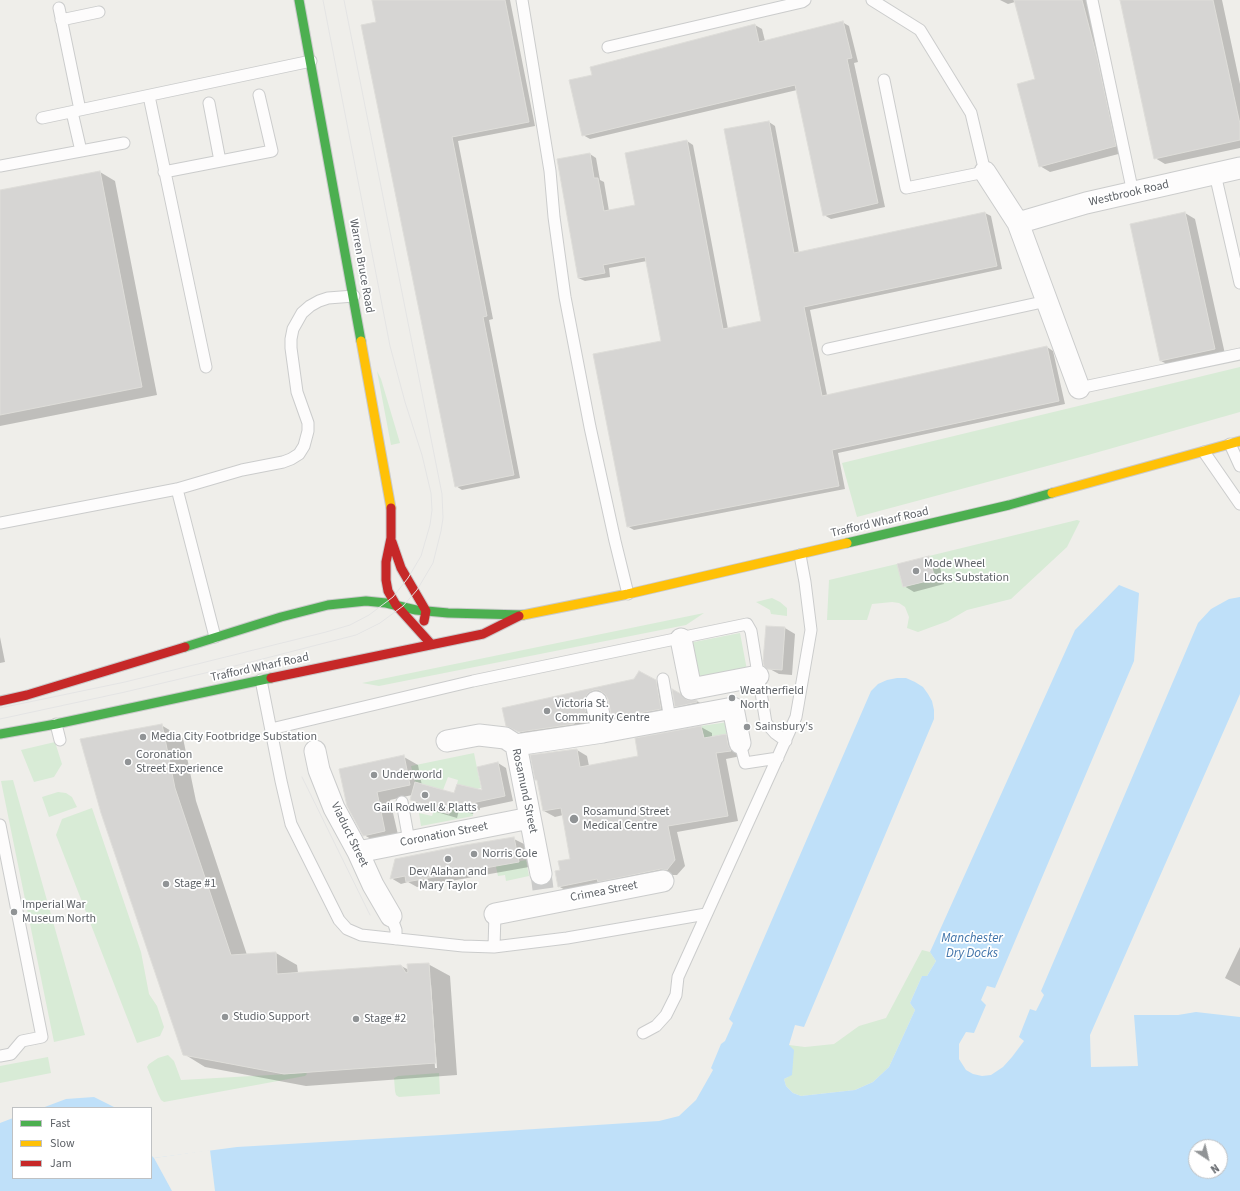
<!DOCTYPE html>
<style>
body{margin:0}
#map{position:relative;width:1240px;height:1191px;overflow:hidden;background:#efeeea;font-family:"Source Sans 3",sans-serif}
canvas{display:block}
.legend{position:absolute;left:12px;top:1107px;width:140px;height:72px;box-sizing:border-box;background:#fff;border:1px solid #bfc1c3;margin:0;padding:5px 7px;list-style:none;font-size:12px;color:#5f6368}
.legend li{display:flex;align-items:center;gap:8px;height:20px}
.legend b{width:20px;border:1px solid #bfc1c3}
.north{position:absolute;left:1188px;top:1139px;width:40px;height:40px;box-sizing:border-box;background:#fff;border:1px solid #bfc1c3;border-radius:50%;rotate:145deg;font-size:11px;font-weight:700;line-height:16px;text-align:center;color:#5f6368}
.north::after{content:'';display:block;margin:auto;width:14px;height:18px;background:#919496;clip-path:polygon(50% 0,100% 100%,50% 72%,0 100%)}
</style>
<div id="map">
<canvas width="1240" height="1191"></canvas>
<ul class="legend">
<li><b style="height:5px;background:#4caf50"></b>Fast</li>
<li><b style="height:5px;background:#ffc107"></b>Slow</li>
<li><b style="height:5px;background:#c62828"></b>Jam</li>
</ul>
<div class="north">N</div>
</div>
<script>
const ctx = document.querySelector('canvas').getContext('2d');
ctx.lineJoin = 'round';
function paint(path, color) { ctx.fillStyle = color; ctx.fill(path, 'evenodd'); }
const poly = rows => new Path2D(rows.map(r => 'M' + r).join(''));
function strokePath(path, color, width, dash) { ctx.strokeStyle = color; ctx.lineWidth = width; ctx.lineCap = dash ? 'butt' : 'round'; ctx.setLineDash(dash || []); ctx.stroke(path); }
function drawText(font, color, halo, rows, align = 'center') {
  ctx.font = font + ' "Source Sans 3",sans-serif'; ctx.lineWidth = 3.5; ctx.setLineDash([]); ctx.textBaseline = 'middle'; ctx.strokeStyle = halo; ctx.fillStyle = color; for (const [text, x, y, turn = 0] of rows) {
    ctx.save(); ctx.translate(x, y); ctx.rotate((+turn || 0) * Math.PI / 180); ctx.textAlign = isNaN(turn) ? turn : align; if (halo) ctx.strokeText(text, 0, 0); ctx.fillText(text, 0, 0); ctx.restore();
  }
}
paint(poly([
 [1240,367,1240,412,1088,455,857,517,842,463],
 [377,371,381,379,400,443,391,445],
 [1077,520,1080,521,1067,547,1011,599,967,610,948,621,918,632,907,628,909,617,905,607,899,603,892,602,872,604,867,620,827,620,829,580,897,564,903,587,935,579,929,556],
 [772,598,780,602,787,608,787,616,771,614,770,610,756,602],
 [704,613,686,625,379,686,362,683],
 [740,633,747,670,696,680,689,643],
 [728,722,733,733,704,738,701,726],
 [55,742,62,764,54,777,34,782,21,750],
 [474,753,481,788,476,789,457,784,458,780,448,777,443,790,415,782,411,766],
 [13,780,85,1035,54,1042,1,781],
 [58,792,66,793,72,797,77,807,49,817,42,797],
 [451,805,459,807,459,809,465,810,466,805,472,806,473,816,421,826,419,813,432,816,434,810,449,813],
 [92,808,141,952,149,994,157,1006,164,1027,160,1036,137,1043,56,835,62,819],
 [494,858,500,865,526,860,529,876,506,881,505,875,498,876],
 [922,950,930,952,936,961,927,976,922,976,910,1003,915,1010,889,1067,873,1082,855,1090,801,1096,793,1093,786,1086,784,1079,788,1077,789,1045,805,1047,834,1044,859,1026,886,1018],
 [168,1055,174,1061,181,1080,306,1073,307,1074,305,1076,164,1102,161,1100,158,1094,147,1067,149,1064,158,1058],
 [48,1057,51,1073,0,1083,0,1066],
 [439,1073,440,1094,399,1097,396,1095,395,1091,394,1078,398,1076]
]), '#d8ebd6');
paint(poly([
 [1119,585,1139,593,1134,661,995,988,987,986,981,1000,986,1005,974,1033,966,1032,959,1044,959,1059,966,1070,973,1074,982,1076,991,1075,1003,1067,1012,1057,1024,1041,1019,1037,1030,1009,1036,1011,1044,995,1041,991,1198,623,1211,609,1229,599,1240,597,1240,694,1090,1035,1091,1067,1138,1066,1134,1015,1178,1015,1196,1012,1240,1017,1240,1191,0,1191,0,1123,13,1118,13,1178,151,1178,151,1155,154,1158,237,1147,442,1135,659,1121,679,1116,696,1100,713,1070,711,1068,721,1044,725,1041,733,1023,729,1019,871,691,878,684,887,680,897,678,906,678,915,682,923,687,928,694,932,701,934,710,934,719,804,1027,795,1025,789,1045,794,1050,792,1075,784,1079,786,1086,793,1093,801,1096,855,1090,873,1082,889,1067,915,1010,910,1003,922,976,927,976,936,961,930,952,1075,630],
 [1196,1147,1220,1147,1220,1171,1196,1171],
 [94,1097,116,1108,42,1108,66,1099]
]), '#bfe0f9');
paint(poly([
 [210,1150,215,1191,172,1191,154,1158]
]), '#efeeea');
paint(poly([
 [373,0,510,0,535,126,458,141,493,319,489,320,520,478,462,490,456,486],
 [1000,0,1090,0,1126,152,1050,172,1040,166,1036,80,1015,2,1008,4],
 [1121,0,1222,0,1240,84,1240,148,1165,164,1155,158],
 [842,22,849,26,858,62,854,63,885,207,831,219,824,215,797,90,590,139,583,135,593,75,755,25,762,29,765,41],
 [769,122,775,126,799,253,985,213,991,216,1002,269,810,310,827,395,1047,347,1053,351,1065,404,838,453,845,489,634,530,627,526,663,341,647,261,609,268,610,277,585,281,578,278,590,154,596,158,600,180,604,182,609,211,637,206,687,141,693,145,728,329,762,322],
 [100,172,115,181,157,395,0,426,0,191],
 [1185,213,1195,219,1225,354,1171,366,1161,361],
 [929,557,939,563,944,584,914,592,904,586],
 [785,628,795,634,792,675,779,674,768,668],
 [0,637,5,662,0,663],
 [639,672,667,688,671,715,624,724,613,717,609,699,607,696,605,696,599,699,593,722,587,723,585,730,530,738,506,725,503,709,635,680],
 [680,695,691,701,697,701,707,707,686,712,676,706],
 [161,725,183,738,196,801,247,955,276,953,297,965,298,973,401,966,409,970,428,964,450,976,457,1075,306,1086,205,1067,184,1054],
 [429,984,431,984,437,1068,435,1068],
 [701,727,712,733,712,738,726,735,736,741,741,756,726,759,738,821,677,832,685,866,677,875,672,875,609,887,569,892,558,886,561,871,571,859,563,815,555,817,544,811,538,781,536,779,577,750,587,756,589,766,639,757],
 [404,757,418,765,422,786,455,794,483,791,498,763,506,768,513,801,480,808,480,810,475,809,473,814,459,810,457,818,430,810,411,800,412,795,390,800,399,839,378,843,364,835,348,806],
 [514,839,524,844,529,867,417,887,408,882,401,884,391,878],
 [1240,947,1240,986,1225,978]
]), '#0003');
const building = poly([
 [372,0,505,0,529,122,452,137,487,316,483,317,514,475,455,487,361,25,376,22,372,0],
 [1014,0,1082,0,1097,57,1116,146,1039,167,1017,84,1035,79,1014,0],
 [1120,0,1213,0,1240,124,1240,140,1154,159,1120,0],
 [843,21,852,58,847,59,878,203,823,216,795,85,582,136,569,80,592,75,590,67,755,24,759,42,843,21],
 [769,121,794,253,985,212,997,266,804,307,822,396,1047,346,1059,401,832,450,839,486,627,527,593,354,661,341,645,257,603,265,605,273,578,278,557,159,590,153,594,178,598,178,604,211,635,205,625,153,687,140,723,329,761,321,724,129,769,121],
 [100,171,142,387,0,415,0,190,100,171],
 [1185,212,1215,349,1160,361,1130,224,1185,212],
 [929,556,935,579,903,587,897,564,929,556],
 [766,626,785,627,782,670,767,669,764,666,763,661,766,626],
 [639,671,656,680,661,709,612,718,608,699,605,694,599,690,594,690,588,693,585,698,586,711,582,717,576,718,574,724,519,732,506,726,502,708,634,679,639,671],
 [672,689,681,694,687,700,697,700,697,702,675,707,672,689],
 [162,724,175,788,231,955,276,952,277,974,401,965,406,973,408,972,407,964,429,963,436,1063,284,1074,183,1055,101,813,80,739,162,724],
 [701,726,704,738,726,734,728,745,731,751,716,753,728,816,668,826,675,860,667,870,661,869,598,882,597,879,558,887,555,871,560,870,558,861,570,859,561,808,543,811,537,780,535,780,530,755,577,749,580,767,638,756,635,738,701,726],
 [404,755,410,785,377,792,385,831,363,836,347,806,339,769,404,755],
 [498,762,505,796,472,803,472,806,466,805,465,810,451,806,449,814,420,806,421,803,410,800,415,782,454,793,457,784,482,790,477,767,498,762],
 [514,837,519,862,406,882,405,876,390,879,395,859,465,845,514,837]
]);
paint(building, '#d6d5d3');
strokePath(building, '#deddd9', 1);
strokePath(poly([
 [541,874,543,889]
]), '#cbcbca', 21, [21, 10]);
const lane = poly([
 [522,0,550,171,554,217,565,297,590,427,615,541,628,594],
 [872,0,920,30,971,113,985,172,906,188,884,80],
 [1092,0,1133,193],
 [59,8,80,110],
 [61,20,99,12],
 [608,47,802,2,805,0],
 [149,96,206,367],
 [209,103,220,161],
 [72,112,81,151],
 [42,118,311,61],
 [0,166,124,143],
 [164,172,272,151,259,95],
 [1215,174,1240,283],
 [828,349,1047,301],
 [1079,388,1240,354],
 [1230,444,1240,466],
 [1204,452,1240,504],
 [177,489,215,637],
 [0,523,177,489,242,470,283,462,291,459,299,454,304,446,308,431,308,423,297,392,291,348,291,339,293,329,302,313,310,306,319,301,328,298,354,296],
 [663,679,670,719],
 [261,680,281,781,291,824,339,920,347,929,361,935,463,946,494,947,567,938,706,914],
 [56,724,60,740],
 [271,729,473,681,747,624,751,631,766,723,775,733,786,741],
 [740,743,745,763,778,758],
 [402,802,409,841],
 [0,825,42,1037,22,1041,11,1054,0,1056],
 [391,916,396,930,396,939],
 [494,947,495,914],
 [643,1033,656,1026,666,1015,676,995,678,977,796,717,811,630,805,582,800,555]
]);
const street = poly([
 [985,172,1018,223,1079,388],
 [1018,223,1086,203,1240,168],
 [681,639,691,689,758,676],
 [596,702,603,732],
 [447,741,479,735,505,738,516,745,541,874],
 [516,745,603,732,733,708,740,743],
 [315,751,319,770,334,808,358,852,373,885,391,916],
 [358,852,530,818],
 [495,914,663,881]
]);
const fast = poly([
 [299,0,361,341],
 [847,543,1009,505,1052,493],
 [185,647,281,617,328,605,366,601,386,603,416,610,448,613,523,615],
 [0,734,56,724,271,678]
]);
const slow = poly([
 [361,341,391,508],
 [1052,493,1240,441],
 [523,615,628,594,847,543]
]);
const jam = poly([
 [391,508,391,538,386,562,386,580,388,591,396,605,431,644],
 [392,542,401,568,426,611,424,621],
 [271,678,483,634,519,616],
 [0,701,27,695,185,647]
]);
strokePath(lane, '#cbcccc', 13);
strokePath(street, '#cbcccc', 23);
strokePath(fast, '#cacacb', 11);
strokePath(slow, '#cacacb', 11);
strokePath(jam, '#cacacb', 11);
strokePath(lane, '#fdfcfc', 11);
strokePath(street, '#fdfcfc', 21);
strokePath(fast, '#4caf50', 9);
strokePath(slow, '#ffc107', 9);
strokePath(jam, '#c62828', 9);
strokePath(poly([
 [0,708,125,682,326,632,350,625,369,615,393,597,408,578,421,556,430,525,432,510,431,493,422,455,405,402,390,346,323,0],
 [0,719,125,692,243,664,356,635,380,623,403,606,417,590,433,563,441,531,443,518,442,494,344,0],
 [302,777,370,915]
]), '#e4e4e4', 1);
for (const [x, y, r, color] of [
 [916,571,4,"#919496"],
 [732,698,4,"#919496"],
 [547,711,4,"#919496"],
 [747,727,4,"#919496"],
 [143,737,4,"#919496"],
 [128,762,4,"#919496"],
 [374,775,4,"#919496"],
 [425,795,4,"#919496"],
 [574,819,5,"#919496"],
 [474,854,4,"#919496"],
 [448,859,4,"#919496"],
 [166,884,4,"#919496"],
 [14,912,4,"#919496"],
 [225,1017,4,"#919496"],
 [356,1019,4,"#919496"]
]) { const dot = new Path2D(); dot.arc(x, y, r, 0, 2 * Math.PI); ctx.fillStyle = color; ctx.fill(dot); strokePath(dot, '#fff', 1.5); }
drawText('12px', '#5f6368', '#fff', [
 ["Westbrook Road",1129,194,-13],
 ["Warren Bruce Road",361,266,80],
 ["Trafford Wharf Road",880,523,-13],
 ["Trafford Wharf Road",260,668,-12],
 ["Rosamund Street",524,791,78],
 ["Viaduct Street",349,835,64],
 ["Coronation Street",444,835,-11],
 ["Crimea Street",604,892,-11]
]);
drawText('12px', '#5f6368', '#fff', [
 ["Mode Wheel",924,564],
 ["Locks Substation",924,578],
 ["Weatherfield",740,691],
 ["North",740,705],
 ["Victoria St.",555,704],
 ["Community Centre",555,718],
 ["Sainsbury's",755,727],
 ["Media City Footbridge Substation",151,737],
 ["Coronation",136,755],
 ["Street Experience",136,769],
 ["Underworld",382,775],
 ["Gail Rodwell & Platts",425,808,"center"],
 ["Rosamund Street",583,812],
 ["Medical Centre",583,826],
 ["Norris Cole",482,854],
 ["Dev Alahan and",448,872,"center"],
 ["Mary Taylor",448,886,"center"],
 ["Stage #1",174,884],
 ["Imperial War",22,905],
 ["Museum North",22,919],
 ["Studio Support",233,1017],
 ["Stage #2",364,1019]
], 'left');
drawText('italic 13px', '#4174aa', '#fff', [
 ["Manchester",972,939],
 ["Dry Docks",972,954]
]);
</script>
